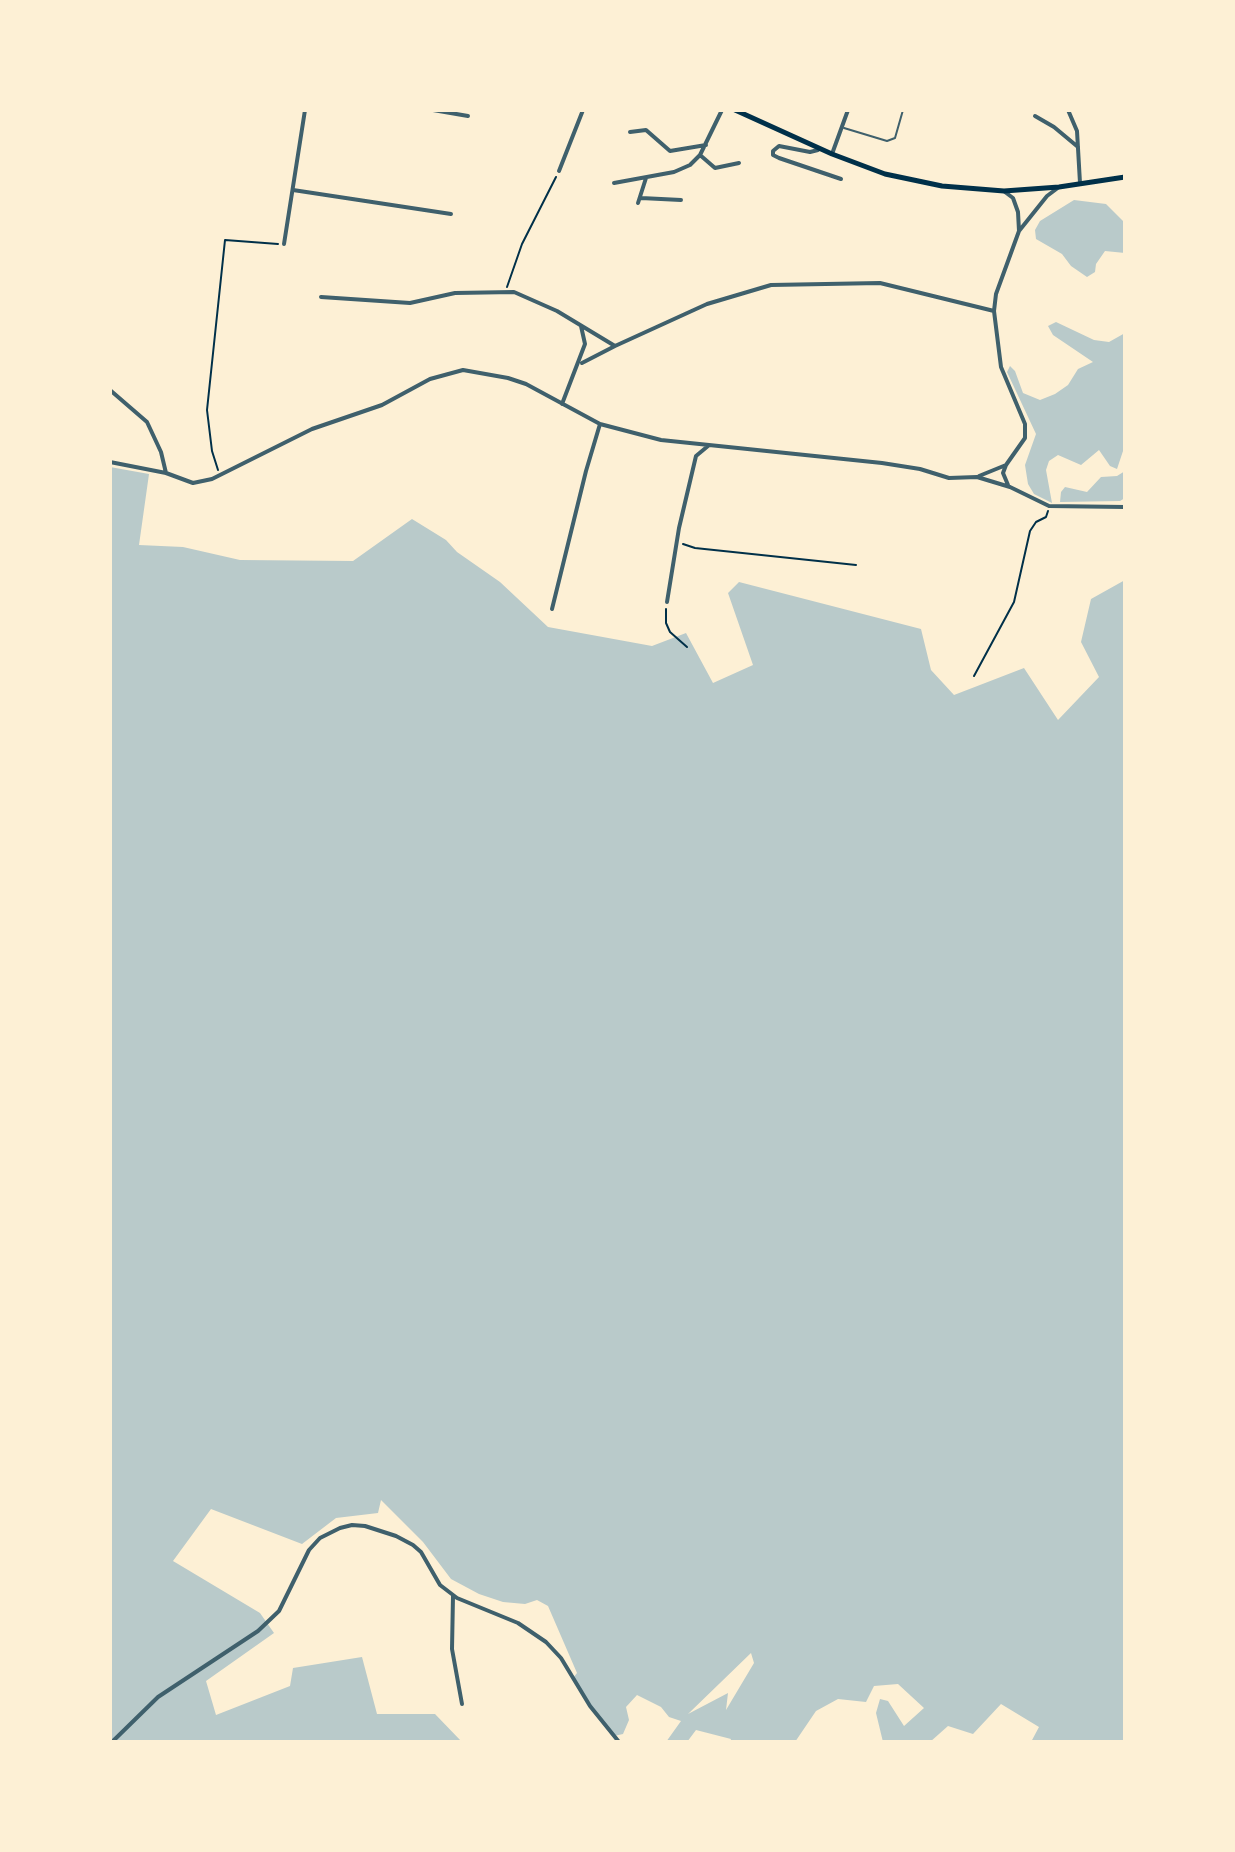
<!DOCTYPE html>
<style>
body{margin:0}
#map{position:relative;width:1235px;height:1852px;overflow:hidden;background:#fdf0d5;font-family:Helvetica,sans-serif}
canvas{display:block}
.frame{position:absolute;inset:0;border:112px solid #fdf0d5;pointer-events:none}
</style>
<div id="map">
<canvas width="1235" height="1852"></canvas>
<div class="frame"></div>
</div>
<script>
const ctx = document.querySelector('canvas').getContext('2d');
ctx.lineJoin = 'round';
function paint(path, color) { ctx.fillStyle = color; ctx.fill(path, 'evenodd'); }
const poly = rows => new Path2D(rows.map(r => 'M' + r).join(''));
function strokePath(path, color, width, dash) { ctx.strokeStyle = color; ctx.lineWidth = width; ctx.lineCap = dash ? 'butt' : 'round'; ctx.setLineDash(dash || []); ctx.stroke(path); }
paint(poly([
 [1074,200,1106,204,1125,223,1125,253,1105,251,1096,264,1095,272,1087,277,1071,266,1062,254,1036,239,1035,230,1040,221],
 [1056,322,1094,340,1109,342,1125,333,1125,445,1117,469,1110,466,1099,450,1081,465,1058,455,1049,461,1046,470,1052,503,1034,494,1028,484,1025,465,1036,434,1007,372,1010,366,1015,371,1023,393,1040,400,1055,394,1068,385,1078,369,1093,362,1053,335,1048,326],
 [110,467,149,474,139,545,183,547,240,560,353,561,412,519,446,540,457,552,500,582,548,627,652,646,686,633,713,683,753,665,728,593,739,582,921,629,931,670,954,695,1024,668,1058,720,1099,677,1081,642,1091,599,1125,580,1125,1742,1031,1742,1039,1727,1001,1704,973,1734,948,1726,930,1742,883,1742,876,1713,880,1699,888,1701,904,1726,924,1708,898,1684,874,1686,866,1702,838,1699,816,1711,795,1742,730,1742,731,1739,696,1730,687,1742,666,1742,681,1721,669,1717,661,1707,637,1695,626,1707,629,1720,623,1734,614,1736,590,1706,573,1678,577,1673,548,1606,537,1600,525,1604,503,1602,479,1594,451,1579,423,1542,381,1500,378,1513,336,1518,302,1544,211,1509,173,1561,260,1613,274,1633,206,1681,216,1715,290,1686,293,1668,362,1657,377,1714,435,1714,462,1742,110,1742],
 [751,1653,754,1663,726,1710,728,1693,688,1714],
 [1125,471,1125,498,1120,501,1060,502,1061,492,1065,487,1087,492,1101,477,1117,476]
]), '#b9caca');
strokePath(poly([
 [507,287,522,244,556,177],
 [218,470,212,451,207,410,225,240,278,244],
 [683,544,695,548,856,565],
 [666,609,666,623,670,632,687,647],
 [974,676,1014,602,1030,531,1036,522,1046,517,1048,511]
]), '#003049', 2);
strokePath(poly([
 [844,128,887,141,895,138,903,110]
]), '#3f606c', 2);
strokePath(poly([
 [433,110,468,116],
 [1068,110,1077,131,1080,183],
 [1035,116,1054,127,1078,147],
 [630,132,646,130,670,151,706,145],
 [818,150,810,152,779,146,773,151,773,155,779,158,841,179],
 [832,154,848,110],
 [700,155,715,168,739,163],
 [559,171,583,110],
 [614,183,674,172,690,165,700,155,722,110],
 [293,190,451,214],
 [1005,192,1013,198,1018,212,1019,231],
 [641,198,681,200],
 [638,203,646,178],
 [284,244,305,110],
 [321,297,410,303,455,293,514,292,557,311,615,346,707,304,771,285,880,283,994,311],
 [582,363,615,346],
 [110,390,147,422,161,452,166,473],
 [562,404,585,344,581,326],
 [110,462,166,473,193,483,212,479,312,429,382,405,430,379,463,370,508,378,526,384,600,424,661,440,882,463,920,469,949,478,977,477,1010,487,1049,506,1125,507],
 [979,476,1006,465],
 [1008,485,1003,473,1006,465,1025,438,1025,424,1001,367,994,311,996,294,1019,231,1047,196,1059,187],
 [667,602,679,528,696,456,708,446],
 [552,609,586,471,600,424],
 [453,1596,452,1649,462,1704],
 [112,1742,158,1697,258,1631,279,1611,309,1550,320,1538,340,1528,352,1525,365,1526,396,1536,413,1545,421,1552,440,1585,457,1598,518,1623,546,1642,561,1658,590,1706,619,1742]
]), '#3f606c', 4);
strokePath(poly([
 [735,110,832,154,885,174,942,186,1004,191,1059,187,1125,177]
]), '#003049', 5);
</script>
